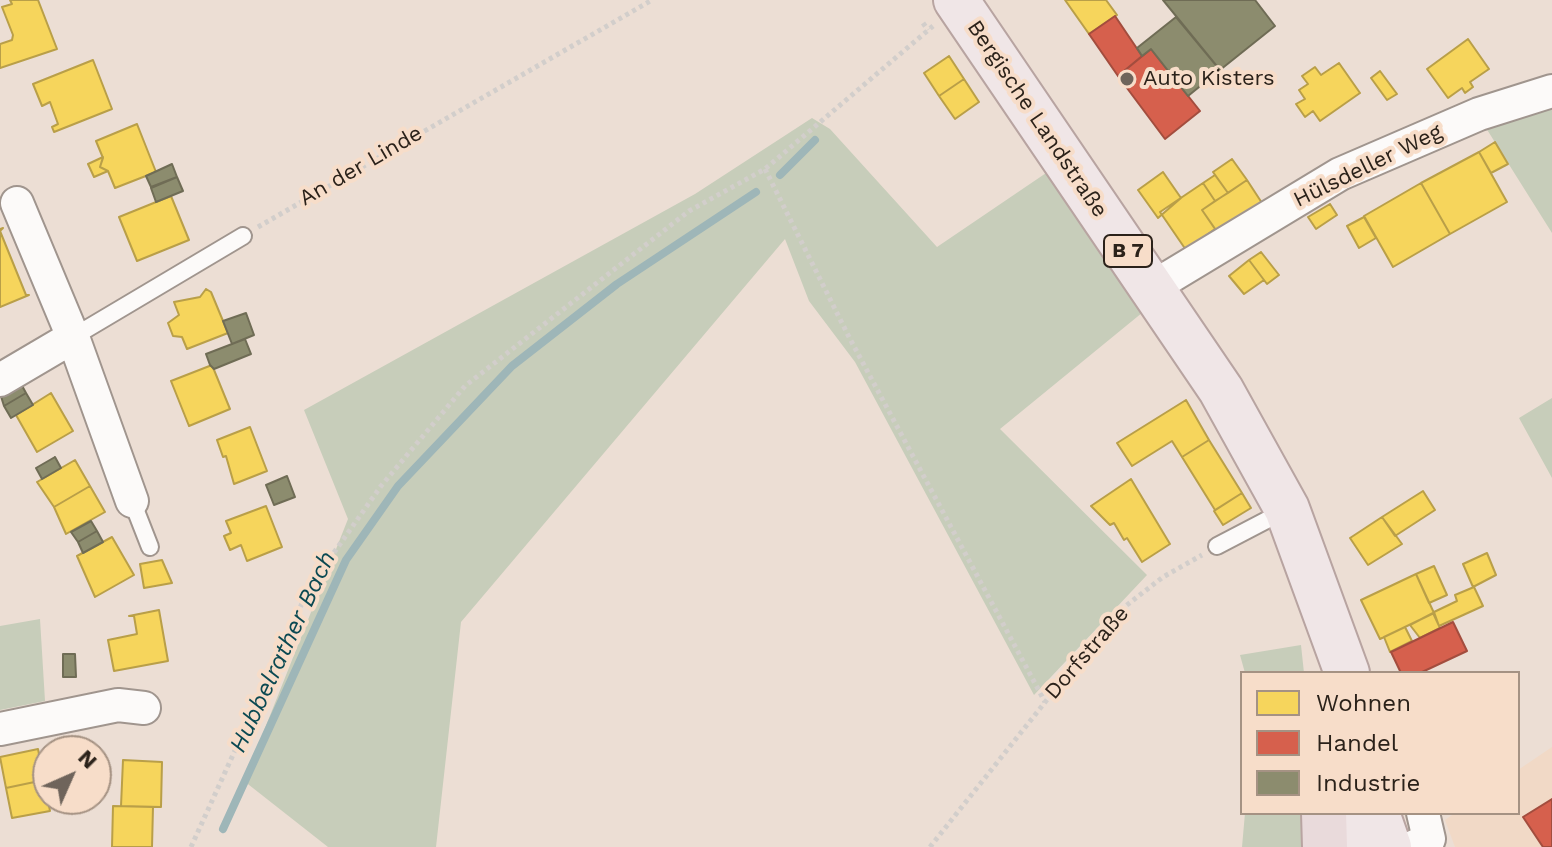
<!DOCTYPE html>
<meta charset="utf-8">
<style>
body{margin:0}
#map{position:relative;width:1552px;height:847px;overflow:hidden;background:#ecded4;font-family:"Work Sans",sans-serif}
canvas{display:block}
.legend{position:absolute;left:1240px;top:671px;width:280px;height:144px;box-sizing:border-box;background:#f7ddc9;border:2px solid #a59283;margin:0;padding:10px 14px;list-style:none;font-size:24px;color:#2b221a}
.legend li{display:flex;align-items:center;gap:16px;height:40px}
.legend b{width:40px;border:2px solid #a59283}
.north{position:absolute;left:32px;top:735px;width:80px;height:80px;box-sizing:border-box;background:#f7ddc9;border:2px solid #a59283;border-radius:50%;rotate:45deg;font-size:22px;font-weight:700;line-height:32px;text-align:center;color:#2b221a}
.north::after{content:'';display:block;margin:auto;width:28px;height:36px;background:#6f645b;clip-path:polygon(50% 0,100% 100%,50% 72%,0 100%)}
</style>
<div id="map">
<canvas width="1552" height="847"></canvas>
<ul class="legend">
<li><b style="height:22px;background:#f6d55c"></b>Wohnen</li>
<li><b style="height:22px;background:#d6604d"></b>Handel</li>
<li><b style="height:22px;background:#8c8c6e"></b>Industrie</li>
</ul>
<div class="north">N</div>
</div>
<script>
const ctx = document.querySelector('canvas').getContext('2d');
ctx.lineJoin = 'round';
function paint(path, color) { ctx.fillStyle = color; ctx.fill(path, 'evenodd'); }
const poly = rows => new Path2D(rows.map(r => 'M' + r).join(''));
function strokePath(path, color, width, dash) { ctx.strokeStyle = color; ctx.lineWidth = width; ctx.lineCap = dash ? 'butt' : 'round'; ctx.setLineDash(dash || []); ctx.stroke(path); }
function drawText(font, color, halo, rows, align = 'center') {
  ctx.font = font + ' "Work Sans",sans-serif'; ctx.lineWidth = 8; ctx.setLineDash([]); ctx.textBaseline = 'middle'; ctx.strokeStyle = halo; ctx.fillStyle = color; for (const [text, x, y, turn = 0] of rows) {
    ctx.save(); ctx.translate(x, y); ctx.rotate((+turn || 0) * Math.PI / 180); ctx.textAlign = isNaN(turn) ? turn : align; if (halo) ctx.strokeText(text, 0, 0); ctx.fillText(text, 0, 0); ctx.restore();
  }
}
paint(poly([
 [1552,747,1552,847,1455,847,1445,820,1455,813,1518,813,1518,770]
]), '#f1d9c6');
paint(poly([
 [1552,107,1552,233,1486,128],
 [812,118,830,129,937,247,1052,169,1148,308,1000,429,1147,575,1034,695,855,362,809,301,785,239,461,622,436,847,328,847,244,781,348,519,304,410,695,194],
 [1552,398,1552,478,1519,418],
 [40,619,45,701,0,710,0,626],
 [1301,645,1304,673,1245,673,1240,655],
 [1245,813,1316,813,1317,847,1242,847]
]), '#c7cdba');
const homes = poly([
 [10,0,38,0,57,49,0,68,0,44,12,40,13,35,2,7,12,4,10,0],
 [1065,0,1106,0,1117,15,1089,34,1065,0],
 [1468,39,1489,69,1470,82,1473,87,1465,93,1462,88,1448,98,1427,69,1468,39],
 [949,56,964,79,939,96,924,73,949,56],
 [93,60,112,109,54,132,52,127,58,124,50,102,42,106,33,84,93,60],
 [1339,63,1360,93,1320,121,1313,111,1305,117,1296,104,1305,99,1299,90,1308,84,1302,76,1315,67,1321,75,1339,63],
 [1380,71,1397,94,1387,100,1371,78,1380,71],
 [964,79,979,102,955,119,939,96,964,79],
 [137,124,156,172,115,188,108,171,100,167,103,158,96,141,137,124],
 [1495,142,1508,164,1491,173,1479,152,1495,142],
 [1479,152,1507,202,1450,234,1421,183,1479,152],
 [103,157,100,167,108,171,94,177,88,164,103,157],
 [1232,159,1247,180,1228,193,1213,172,1232,159],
 [1163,172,1181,198,1158,218,1138,190,1163,172],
 [1215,175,1228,193,1215,201,1203,183,1215,175],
 [1247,180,1262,203,1218,233,1202,210,1247,180],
 [1203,183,1215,201,1202,210,1215,229,1186,250,1160,212,1203,183],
 [1421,183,1450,234,1393,267,1364,216,1421,183],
 [171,196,189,240,137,261,119,217,171,196],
 [1330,204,1337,215,1316,229,1308,217,1330,204],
 [1364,217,1376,238,1359,248,1347,226,1364,217],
 [3,228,0,231,26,295,29,295,0,307,0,229,3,228],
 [1261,252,1279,275,1267,284,1249,260,1261,252],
 [1249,260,1264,280,1244,294,1229,276,1249,260],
 [206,289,211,292,228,333,187,349,182,337,173,336,168,323,179,315,174,302,200,297,206,289],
 [212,365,230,409,189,426,171,381,212,365],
 [51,393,73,431,37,452,16,415,51,393],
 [1186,400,1209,440,1182,457,1172,441,1132,466,1117,443,1186,400],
 [250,427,267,471,234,484,226,456,223,457,217,440,250,427],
 [1209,440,1242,493,1215,510,1182,457,1209,440],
 [75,460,90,486,54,507,37,482,75,460],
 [1131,479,1170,544,1142,562,1127,538,1124,540,1114,523,1110,525,1091,506,1131,479],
 [90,486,105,512,66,534,54,507,90,486],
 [1423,491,1435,510,1395,536,1382,517,1423,491],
 [1242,493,1251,508,1223,525,1214,511,1242,493],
 [266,506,282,547,247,561,241,545,230,550,224,536,231,533,226,521,266,506],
 [1382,517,1402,544,1368,565,1350,538,1382,517],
 [112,537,134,575,95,597,77,556,112,537],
 [1487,553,1496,575,1473,587,1463,564,1487,553],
 [162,560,172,583,144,588,140,564,162,560],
 [1434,566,1447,595,1429,603,1416,574,1434,566],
 [1416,574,1434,613,1380,639,1361,600,1416,574],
 [1474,587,1483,606,1439,626,1434,612,1457,601,1455,595,1474,587],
 [159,610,168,661,114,671,108,640,137,634,134,616,129,616,159,610],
 [1433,613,1440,628,1420,638,1410,625,1433,613],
 [1405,627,1412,641,1390,652,1384,637,1405,627],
 [38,749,44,780,6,788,0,757,38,749],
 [123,760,162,762,161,807,121,806,123,760],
 [44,780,50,811,12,818,6,788,44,780],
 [113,806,153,807,152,847,112,847,113,806]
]);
paint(homes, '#f6d55c');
strokePath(homes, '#b99f48', 2);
const shops = poly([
 [1115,16,1142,56,1118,76,1089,34,1115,16],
 [1151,49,1200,111,1165,139,1118,76,1151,49],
 [1453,622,1467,651,1420,673,1401,673,1391,652,1453,622],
 [1552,799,1552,847,1543,847,1523,817,1552,799]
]);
paint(shops, '#d6604d');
strokePath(shops, '#a34d3e', 2);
const industry = poly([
 [1163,0,1255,0,1275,26,1220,70,1163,0],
 [1176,17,1220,70,1188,96,1151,49,1142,56,1137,48,1176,17],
 [172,164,177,177,151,187,146,176,172,164],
 [177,177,183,191,156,202,151,188,177,177],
 [246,313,254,335,232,344,223,321,246,313],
 [245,339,251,354,214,369,210,365,206,354,245,339],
 [20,382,26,393,4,406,0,393,20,382],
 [26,393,33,405,11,418,4,406,26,393],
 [55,457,61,468,42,479,36,468,55,457],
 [287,476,295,497,274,505,266,485,287,476],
 [91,521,97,531,78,542,71,532,91,521],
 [97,531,103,542,83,553,78,542,97,531],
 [63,654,75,654,76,677,63,677,63,654]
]);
paint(industry, '#8c8c6e');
strokePath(industry, '#6f6c55', 2);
strokePath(poly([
 [780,175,815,140],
 [223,829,346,560,398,486,512,366,617,284,756,192]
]), '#9eb6b8', 8);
const service = poly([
 [73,337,243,236],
 [132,501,150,547],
 [1217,546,1286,510]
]);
const minor = poly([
 [17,203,73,337,132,501],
 [1153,287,1340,174,1479,114,1552,91],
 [0,380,73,337],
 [0,729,118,705,144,708],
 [1413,847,1429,839,1423,813]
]);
const primary = poly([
 [956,0,1221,390,1287,509,1347,673],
 [1338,813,1361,847],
 [1377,813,1389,847]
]);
const motorway = poly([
 [1324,813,1325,847]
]);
strokePath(service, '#a0958e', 20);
strokePath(minor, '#a0958e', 36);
strokePath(primary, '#b8a4a1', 48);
strokePath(motorway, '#b8a4a1', 48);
strokePath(poly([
 [923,23,928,30],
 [765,169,849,337,1045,702],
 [258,227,652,0],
 [191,847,309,588,381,486,465,386,689,211,765,169,933,26],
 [930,847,1104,628,1123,608,1163,577,1202,555]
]), '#d2cecb', 5, [4, 4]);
strokePath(service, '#fcfaf9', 16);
strokePath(minor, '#fcfaf9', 32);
strokePath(primary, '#f0e6e7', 44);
strokePath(motorway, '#e9dadb', 44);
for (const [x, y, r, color] of [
 [1127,79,8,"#6f645b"]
]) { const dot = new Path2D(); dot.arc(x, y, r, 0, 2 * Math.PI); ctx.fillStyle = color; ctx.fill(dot); strokePath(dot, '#f7ddc9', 3); }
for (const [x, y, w] of [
 [1128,251,48]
]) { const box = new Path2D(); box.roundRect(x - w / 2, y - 16, w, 32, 6); ctx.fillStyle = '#f7ddc9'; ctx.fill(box); strokePath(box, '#2b221a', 2); }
drawText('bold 20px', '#2b221a', null, [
 ["B 7",1128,251]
]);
drawText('22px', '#2b221a', '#f7ddc9', [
 ["Auto Kisters",1143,79]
], 'left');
drawText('22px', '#2b221a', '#f7ddc9', [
 ["Bergische Landstraße",1037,119,56],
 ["An der Linde",361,166,-30],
 ["Hülsdeller Weg",1368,166,-26],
 ["Dorfstraße",1087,653,-49]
]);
drawText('italic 24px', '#0b4952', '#f7ddc9', [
 ["Hubbelrather Bach",283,652,-65]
]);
</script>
